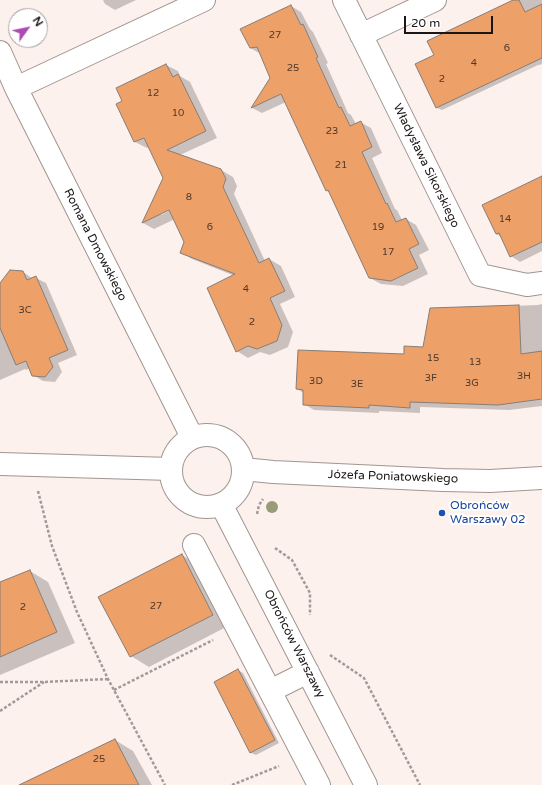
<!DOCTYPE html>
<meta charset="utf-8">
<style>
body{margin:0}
#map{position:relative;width:542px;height:785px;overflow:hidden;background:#fdf1ed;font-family:"Varela Round",sans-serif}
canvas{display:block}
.north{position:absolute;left:8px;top:8px;width:40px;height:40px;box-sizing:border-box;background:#fff;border:1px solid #a3a2a1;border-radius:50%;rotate:57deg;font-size:11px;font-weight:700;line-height:16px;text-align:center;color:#1a1615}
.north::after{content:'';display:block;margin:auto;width:14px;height:18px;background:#ac4bb2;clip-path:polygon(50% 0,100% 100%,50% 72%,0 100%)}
.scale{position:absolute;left:404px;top:16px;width:89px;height:18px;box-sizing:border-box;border:2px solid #1a1615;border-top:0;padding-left:5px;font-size:12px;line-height:14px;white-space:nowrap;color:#1a1615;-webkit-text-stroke:3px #fff;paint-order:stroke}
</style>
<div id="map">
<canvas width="542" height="785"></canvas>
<div class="north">N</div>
<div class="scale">20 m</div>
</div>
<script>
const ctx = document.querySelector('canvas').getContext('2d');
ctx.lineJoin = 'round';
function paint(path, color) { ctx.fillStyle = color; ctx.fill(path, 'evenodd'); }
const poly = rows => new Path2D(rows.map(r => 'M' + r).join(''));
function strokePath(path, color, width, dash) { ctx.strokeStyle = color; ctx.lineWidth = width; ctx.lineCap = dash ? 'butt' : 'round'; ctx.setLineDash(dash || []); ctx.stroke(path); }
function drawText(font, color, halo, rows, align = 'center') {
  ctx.font = font + ' "Varela Round",sans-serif'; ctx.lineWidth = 4; ctx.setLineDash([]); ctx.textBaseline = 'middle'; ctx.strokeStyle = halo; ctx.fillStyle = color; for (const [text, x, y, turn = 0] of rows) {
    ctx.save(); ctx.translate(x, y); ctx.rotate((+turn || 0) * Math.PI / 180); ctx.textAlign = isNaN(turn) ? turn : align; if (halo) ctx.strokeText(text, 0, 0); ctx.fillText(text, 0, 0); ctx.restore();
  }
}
paint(poly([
 [103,0,136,0,115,10,105,4],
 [515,0,542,0,542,64,539,65,538,65,442,110,437,108,417,65,436,56],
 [291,6,301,12,310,29,313,32,328,63,326,64,348,113,351,115,356,124,360,122,371,128,382,153,372,158,395,209,397,210,402,220,406,219,416,225,429,250,419,255,428,274,403,286,381,284,370,278,330,193,327,191,286,102,262,113,252,108,271,78,261,54,250,48],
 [166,65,178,71,180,76,190,82,217,138,180,155,221,170,233,177,237,186,234,194,265,261,269,259,281,266,295,297,280,304,293,332,288,347,270,355,260,352,248,358,237,351,235,276,192,259,181,252,186,242,175,219,154,229,143,223,164,178,149,147,147,148,135,142,117,104,123,101],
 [174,208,161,215,161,213],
 [542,177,542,251,520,262,511,256,502,237,496,234],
 [23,272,32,278,36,278,46,283,77,355,58,363,62,372,55,382,43,381,33,375,30,368,26,370,25,369,0,380,0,293],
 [542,304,542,406,509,410,420,407,420,413,379,411,379,413,314,410,304,404,304,393,297,389,404,355,423,348,431,309,538,305],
 [182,555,200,566,230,625,149,667,131,656],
 [30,571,48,582,75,643,0,675,0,584],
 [238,670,243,673,279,743,256,755,251,753,215,682],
 [115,740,133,751,152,785,35,785]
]), '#0003');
const building = poly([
 [513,0,519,0,525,12,542,4,542,58,436,108,415,64,434,55,427,41,513,0],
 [291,5,301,25,303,24,318,57,316,58,339,108,341,107,350,126,361,121,372,147,362,152,386,204,387,203,396,222,406,218,419,244,409,249,418,268,391,281,369,278,328,190,326,191,281,94,251,108,270,78,257,47,250,48,240,29,291,5],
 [166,64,173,77,178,74,206,131,167,150,221,169,226,179,223,187,259,263,269,258,285,291,270,298,282,325,277,341,257,349,248,346,236,352,207,288,235,274,180,253,184,242,169,210,142,223,163,178,144,138,134,142,116,104,122,101,116,88,166,64],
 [542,176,542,242,510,257,499,233,496,234,482,205,542,176],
 [10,270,23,271,27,280,36,276,68,350,49,358,53,367,45,377,32,376,26,361,16,365,0,328,0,283,10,270],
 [519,305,521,354,542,351,542,399,498,405,410,402,410,408,369,405,369,408,303,405,303,390,296,389,298,350,404,354,404,346,423,347,430,308,519,305],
 [182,554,213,615,130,657,98,597,182,554],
 [30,570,57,632,0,657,0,582,30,570],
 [238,669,275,740,250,753,214,682,238,669],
 [115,739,139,785,19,785,115,739]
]);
paint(building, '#eda068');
strokePath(building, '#867d77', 1);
const minor = poly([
 [344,0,480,275,527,285,542,283],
 [361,35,435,0],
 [0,52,16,88,192,437],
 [16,88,204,0],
 '171 471a36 36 0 1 1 72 0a36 36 0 1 1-72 0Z',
 [0,464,171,469],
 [243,469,273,472,443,480,490,481,542,478],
 [221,504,366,785],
 [194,545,319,785],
 [270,691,308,672]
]);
strokePath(minor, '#a09591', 24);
strokePath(poly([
 [38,491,52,546,77,612,108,679,165,785],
 [257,514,259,505,263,499],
 [275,548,292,560,310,593,310,615],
 [330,655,364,678,420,785],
 [0,682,44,682,108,679],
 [114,690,213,640],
 [0,711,44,682],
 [232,785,279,766]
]), '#a39a97', 2.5, [3, 2]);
strokePath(minor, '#fff', 22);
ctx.fillStyle = '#989c79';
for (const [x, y] of [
 [272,507]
]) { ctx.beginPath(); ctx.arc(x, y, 6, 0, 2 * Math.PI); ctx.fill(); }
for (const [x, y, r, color] of [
 [442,513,4,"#1a4fb4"]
]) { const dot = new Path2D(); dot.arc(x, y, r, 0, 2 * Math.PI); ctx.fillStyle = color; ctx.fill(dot); strokePath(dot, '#fff', 1.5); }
drawText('10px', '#4f382a', null, [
 ["27",275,35],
 ["6",507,48],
 ["4",474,63],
 ["25",293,68],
 ["2",442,79],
 ["12",153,93],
 ["10",178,113],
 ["23",332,131],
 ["21",341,165],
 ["8",189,197],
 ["14",505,219],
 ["6",210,227],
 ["19",378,227],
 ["17",388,252],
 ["4",246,289],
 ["3C",25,310],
 ["2",252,322],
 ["15",433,358],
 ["13",475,362],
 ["3H",524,376],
 ["3F",431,378],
 ["3D",316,381],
 ["3G",472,383],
 ["3E",357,384],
 ["27",156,606],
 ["2",23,607],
 ["25",99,759]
]);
drawText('12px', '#1a1615', '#fff', [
 ["Władysława Sikorskiego",426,166,64],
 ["Romana Dmowskiego",95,245,63],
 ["Józefa Poniatowskiego",393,477,2],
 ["Obrońców Warszawy",294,644,63]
]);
drawText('12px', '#164399', '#fff', [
 ["Obrońców",450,506],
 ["Warszawy 02",450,520]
], 'left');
</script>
